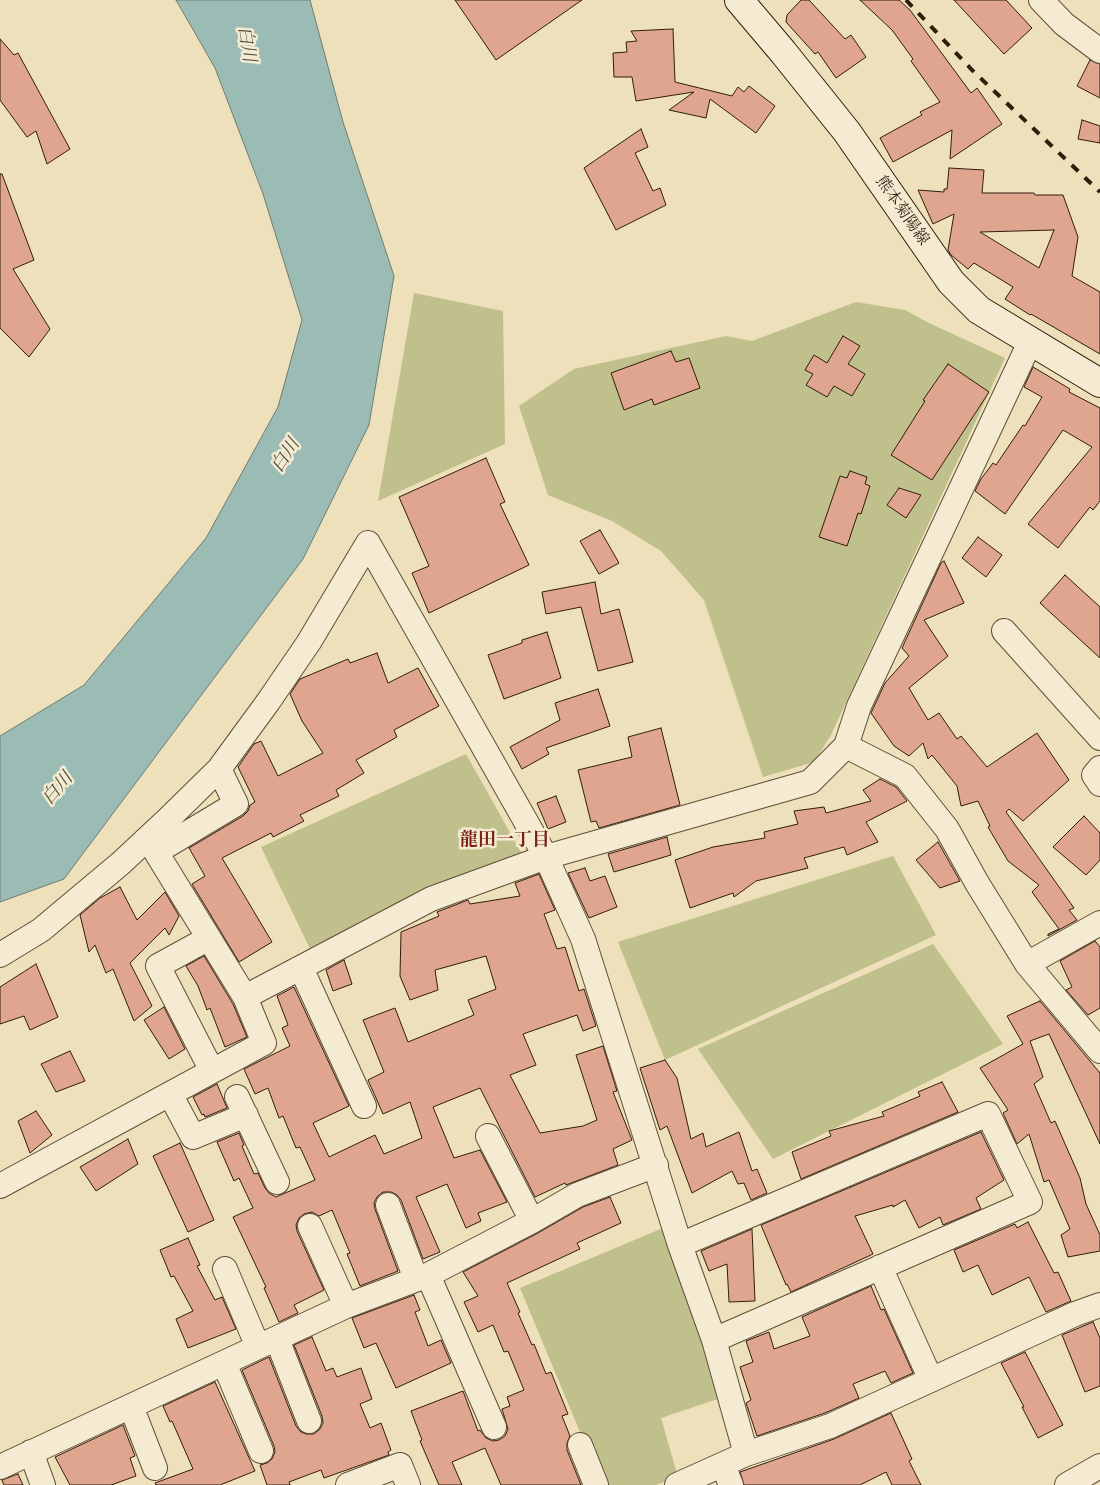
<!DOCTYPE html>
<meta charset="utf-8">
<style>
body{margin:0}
canvas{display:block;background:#eee0ba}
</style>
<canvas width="1100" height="1485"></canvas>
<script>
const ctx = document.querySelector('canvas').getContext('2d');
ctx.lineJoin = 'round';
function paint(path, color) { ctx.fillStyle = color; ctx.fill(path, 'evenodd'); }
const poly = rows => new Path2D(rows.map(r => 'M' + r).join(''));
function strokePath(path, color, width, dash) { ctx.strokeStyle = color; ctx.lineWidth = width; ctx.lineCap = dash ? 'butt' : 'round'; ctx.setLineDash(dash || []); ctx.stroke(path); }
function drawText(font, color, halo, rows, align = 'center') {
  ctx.font = font + ' "IM FELL French Canon","Noto Serif JP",serif'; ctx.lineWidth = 5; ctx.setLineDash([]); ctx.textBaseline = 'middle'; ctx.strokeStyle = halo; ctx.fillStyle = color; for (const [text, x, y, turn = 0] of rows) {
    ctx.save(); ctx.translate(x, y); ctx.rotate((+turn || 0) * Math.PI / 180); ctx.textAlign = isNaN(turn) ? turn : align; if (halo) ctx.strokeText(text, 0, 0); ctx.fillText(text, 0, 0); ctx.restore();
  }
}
paint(poly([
 [414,293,503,311,505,444,378,501],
 [856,302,905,310,929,323,1005,358,831,735,814,762,763,777,704,600,661,551,612,521,548,495,519,406,574,369,726,336,752,341],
 [466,754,522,854,311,951,261,847],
 [893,856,936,935,665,1060,618,942],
 [933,944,1003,1044,773,1159,698,1049],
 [663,1228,696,1313,721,1398,661,1418,678,1477,656,1485,602,1485,520,1288]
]), '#bfc08b');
const water = poly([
 [176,0,310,0,343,122,394,276,369,425,303,559,64,879,0,902,0,736,84,685,206,538,278,407,302,320,263,194,215,68,176,0]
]);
paint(water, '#9abcb4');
strokePath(water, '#707c71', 1);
const building = poly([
 [455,0,582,0,496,60,455,0],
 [801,0,809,0,845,39,851,35,866,57,836,78,818,52,815,54,786,22,787,15,801,0],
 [860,0,899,0,910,10,971,93,977,88,1002,124,950,159,952,130,893,162,880,138,922,115,920,112,940,102,911,61,913,59,892,30,860,0],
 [954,0,1006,0,1032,28,1004,54,954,0],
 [673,29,675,82,732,96,738,87,744,92,749,86,775,106,756,133,710,99,706,118,669,110,694,92,636,101,632,77,614,77,613,53,627,52,626,42,637,41,631,31,673,29],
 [0,39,14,55,18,53,70,149,47,164,36,131,27,137,0,100,0,39],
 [1090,60,1100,64,1100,98,1077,86,1090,60],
 [1082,120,1100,126,1100,143,1078,139,1082,120],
 [641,129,648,147,635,153,653,191,660,188,666,205,616,230,584,168,641,129],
 [949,168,984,170,982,193,1034,193,1035,195,1063,195,1078,237,1072,276,1100,292,1100,354,1031,314,1030,315,1005,299,1013,287,974,263,968,269,951,255,948,250,954,214,933,224,918,190,944,192,944,189,947,189,949,168],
 [1054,230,1039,268,980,232,1054,230],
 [0,174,2,174,34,260,13,269,50,329,29,357,0,328,0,174],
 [843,336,860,346,848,364,865,374,852,396,834,386,827,397,806,385,813,374,805,370,814,355,827,363,843,336],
 [671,351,676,362,689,358,700,388,654,405,652,399,624,410,611,373,671,351],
 [948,364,989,392,932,480,891,455,925,401,923,400,948,364],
 [1033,367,1070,389,1069,392,1100,408,1100,501,1093,510,1090,507,1058,548,1028,524,1092,447,1063,430,1005,514,975,491,981,479,993,463,996,465,1023,425,1025,426,1042,397,1024,387,1033,367],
 [486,458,505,502,500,504,529,565,429,613,412,573,429,566,399,497,486,458],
 [850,471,867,477,865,484,870,486,861,514,858,513,847,546,819,537,840,476,847,478,850,471],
 [899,488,921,495,906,518,887,505,899,488],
 [600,530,619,563,599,574,580,541,600,530],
 [978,537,1002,555,986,577,962,558,978,537],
 [944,561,964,603,924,620,948,656,909,688,928,720,939,713,957,739,961,736,987,767,1037,733,1069,780,1023,821,1009,809,1006,812,1074,908,1069,910,1077,920,1048,936,1048,934,1059,929,1032,892,1039,885,1008,861,988,827,990,826,978,801,961,806,957,786,932,755,928,759,923,743,909,756,894,746,871,713,885,683,909,656,902,648,941,563,944,561],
 [1065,575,1100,607,1100,658,1040,603,1065,575],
 [595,582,601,614,619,609,633,662,598,671,581,607,546,614,542,592,595,582],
 [547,632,561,678,504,699,488,655,522,643,522,640,547,632],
 [377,653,388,683,418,668,439,706,394,730,397,737,356,760,364,773,336,790,339,796,300,815,304,821,273,837,271,833,222,858,272,942,239,962,192,884,205,876,189,848,243,816,248,811,250,805,255,802,238,767,254,744,261,741,278,776,323,753,302,721,290,694,300,679,348,659,350,663,377,653],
 [598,689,610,726,546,748,549,754,522,769,510,747,560,720,555,703,598,689],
 [661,728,680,805,599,828,596,821,591,822,578,770,632,757,628,737,661,728],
 [880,779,896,787,907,801,866,822,878,842,847,855,844,847,804,858,808,868,756,881,734,897,733,893,690,908,675,860,713,847,765,838,764,832,798,824,794,811,824,807,826,813,871,801,863,790,880,779],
 [556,796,566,822,548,829,537,803,556,796],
 [1084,816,1100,833,1100,860,1086,875,1053,847,1084,816],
 [667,837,671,855,614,872,608,854,667,837],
 [938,842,960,881,940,888,916,860,938,842],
 [585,868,590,881,605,876,617,907,589,918,568,873,585,868],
 [539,874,555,910,544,914,557,949,565,947,579,991,584,989,596,1026,583,1031,577,1015,523,1034,536,1065,510,1075,540,1133,583,1126,597,1120,576,1055,603,1046,617,1091,613,1092,632,1140,613,1149,618,1165,566,1185,565,1183,535,1197,480,1088,433,1107,454,1158,480,1150,507,1202,478,1213,481,1221,466,1228,447,1184,416,1197,440,1252,423,1259,401,1200,397,1195,391,1192,383,1192,377,1197,374,1203,375,1209,398,1271,360,1286,347,1254,350,1253,332,1210,319,1216,312,1212,304,1214,299,1218,296,1225,297,1231,324,1290,294,1305,298,1313,279,1322,264,1288,266,1287,233,1217,253,1208,239,1178,234,1181,217,1142,239,1133,244,1145,242,1146,254,1174,258,1173,265,1188,269,1193,276,1197,315,1180,300,1147,296,1148,283,1116,279,1118,268,1088,255,1094,244,1069,290,1046,282,1028,288,1025,277,996,294,987,349,1106,313,1123,329,1157,375,1135,384,1154,422,1138,410,1102,383,1114,368,1080,384,1072,363,1020,395,1008,408,1042,474,1015,468,1000,496,989,486,956,435,970,438,990,410,1000,400,976,401,932,439,916,437,912,468,900,470,904,520,896,515,883,539,874],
 [120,887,137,920,165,892,179,916,169,935,165,928,130,963,152,1006,134,1021,113,969,106,973,95,945,89,952,80,915,100,898,120,887],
 [1095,941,1100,947,1100,1008,1088,1015,1066,990,1072,987,1060,961,1095,941],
 [204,956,233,1004,247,1037,225,1047,210,1008,207,1010,198,986,186,966,204,956],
 [344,960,352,984,333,991,326,970,344,960],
 [36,964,58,1017,30,1030,24,1016,0,1024,0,987,36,964],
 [1040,1001,1100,1073,1100,1144,1049,1034,1030,1041,1043,1077,1034,1084,1051,1123,1055,1121,1080,1178,1086,1204,1100,1235,1100,1251,1068,1257,1061,1235,1070,1229,1049,1180,1044,1182,1029,1134,1017,1144,1003,1113,1008,1110,980,1068,1023,1044,1007,1016,1040,1001],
 [164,1007,185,1049,169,1059,144,1020,164,1007],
 [70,1051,85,1081,56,1092,41,1064,70,1051],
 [665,1060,677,1078,691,1139,703,1133,706,1147,739,1132,752,1171,757,1169,767,1193,751,1200,744,1183,738,1184,732,1171,692,1193,667,1126,660,1130,640,1068,665,1060],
 [942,1082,958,1112,801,1179,792,1152,831,1136,829,1131,884,1116,882,1112,920,1096,918,1092,942,1082],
 [217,1084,227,1108,205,1117,204,1114,202,1115,193,1097,217,1084],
 [36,1111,52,1135,30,1153,18,1121,36,1111],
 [981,1132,1004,1180,976,1198,981,1209,943,1225,940,1217,919,1228,905,1200,893,1207,893,1205,855,1216,873,1254,791,1292,787,1284,786,1285,761,1225,981,1132],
 [128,1139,138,1164,96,1191,80,1167,128,1139],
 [180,1143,214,1220,188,1232,153,1156,180,1143],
 [610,1197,621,1223,577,1243,580,1249,507,1283,520,1312,518,1313,532,1345,534,1344,546,1374,551,1372,568,1414,562,1416,570,1436,567,1443,567,1450,581,1485,501,1485,485,1448,452,1462,462,1485,439,1485,420,1441,422,1440,411,1411,463,1391,478,1431,480,1430,486,1438,493,1441,499,1440,505,1436,508,1429,502,1409,510,1406,507,1397,524,1390,508,1351,504,1352,493,1325,478,1332,464,1302,478,1296,463,1272,538,1233,583,1207,610,1197],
 [1028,1222,1054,1273,1058,1272,1071,1301,1046,1312,1029,1277,992,1295,978,1265,963,1272,954,1250,1015,1224,1017,1228,1028,1222],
 [752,1229,755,1301,729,1302,727,1264,709,1271,701,1251,752,1229],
 [188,1238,200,1265,197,1266,215,1300,222,1297,236,1329,188,1348,176,1319,193,1311,174,1276,171,1277,160,1250,188,1238],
 [871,1286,881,1310,884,1309,913,1373,891,1383,885,1371,853,1384,859,1398,825,1413,757,1436,746,1403,751,1400,740,1367,753,1362,746,1341,769,1332,774,1349,810,1336,802,1317,871,1286],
 [414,1295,420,1310,415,1312,428,1346,441,1340,451,1363,396,1388,376,1343,364,1348,352,1318,414,1295],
 [1093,1322,1100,1338,1100,1386,1085,1392,1062,1335,1093,1322],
 [312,1337,326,1371,333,1368,337,1377,361,1368,372,1399,360,1404,370,1428,381,1423,391,1450,388,1452,389,1455,324,1478,321,1470,289,1482,290,1485,267,1485,260,1465,267,1463,272,1459,275,1452,274,1446,242,1370,269,1357,296,1426,301,1432,306,1434,314,1434,320,1429,323,1423,322,1416,294,1345,312,1337],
 [1025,1352,1063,1425,1038,1438,1022,1407,1024,1407,1001,1363,1025,1352],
 [215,1382,255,1471,220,1485,156,1485,155,1483,193,1469,172,1421,170,1422,163,1406,215,1382],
 [891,1413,912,1459,909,1461,921,1485,892,1485,886,1472,860,1485,744,1485,740,1472,834,1439,891,1413],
 [123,1425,135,1456,130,1458,136,1476,111,1485,70,1485,55,1457,123,1425],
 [18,1474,23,1485,4,1485,2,1480,18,1474]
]);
paint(building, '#dfa58f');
strokePath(building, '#311d0c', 1);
const street = poly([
 [1041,0,1064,24,1100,51],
 [368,543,546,857,583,939,680,1245,714,1340,746,1454],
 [1004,631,1100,738],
 [846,746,905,776,947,829,977,883,1027,964,1100,1051],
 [1100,768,1094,775,1100,784],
 [219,769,236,804,156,852,245,997],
 [209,938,158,966,212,1071],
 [0,955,41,930,121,863,167,820,219,769,268,702,309,642,368,543],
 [1027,964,1100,923],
 [301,968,364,1106],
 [170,1094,193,1137,246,1115],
 [237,1097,277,1182],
 [488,1136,532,1221],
 [0,1186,264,1043,245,997,431,899,546,857,810,782,846,746,859,706,1031,340],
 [388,1205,416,1279],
 [310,1226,346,1306],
 [680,1245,988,1114,1030,1202,714,1340],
 [880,1267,931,1380],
 [225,1269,258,1347],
 [428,1275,494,1427],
 [277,1339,309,1421],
 [224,1363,261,1451],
 [131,1406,155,1468],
 [580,1445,596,1485],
 [31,1452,43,1485],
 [723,1465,731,1485],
 [0,1467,346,1306,428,1275,532,1221,577,1195,656,1165],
 [348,1485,400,1465,408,1485],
 [677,1485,746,1454,830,1426,1075,1314,1100,1305],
 [1067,1485,1100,1466]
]);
const secondary = poly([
 [739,0,783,52,847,132,951,282,979,310,1100,383]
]);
strokePath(street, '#604e38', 26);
strokePath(secondary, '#311d0c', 30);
strokePath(street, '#f4ebd2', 24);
strokePath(secondary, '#f4ebd2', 28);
strokePath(poly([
 [906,0,972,70,1100,192]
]), '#311d0c', 4, [9, 9]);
drawText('16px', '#311d0c', '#f4ebd2', [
 ["熊本菊陽線",902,211,55]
]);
drawText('italic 18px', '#504d3e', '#f4ebd2', [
 ["白川",246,44,81],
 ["白川",286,456,-57],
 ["白川",58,789,-49]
]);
drawText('bold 18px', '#7a1f14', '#f4ebd2', [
 ["龍田一丁目",505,841]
]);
</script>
